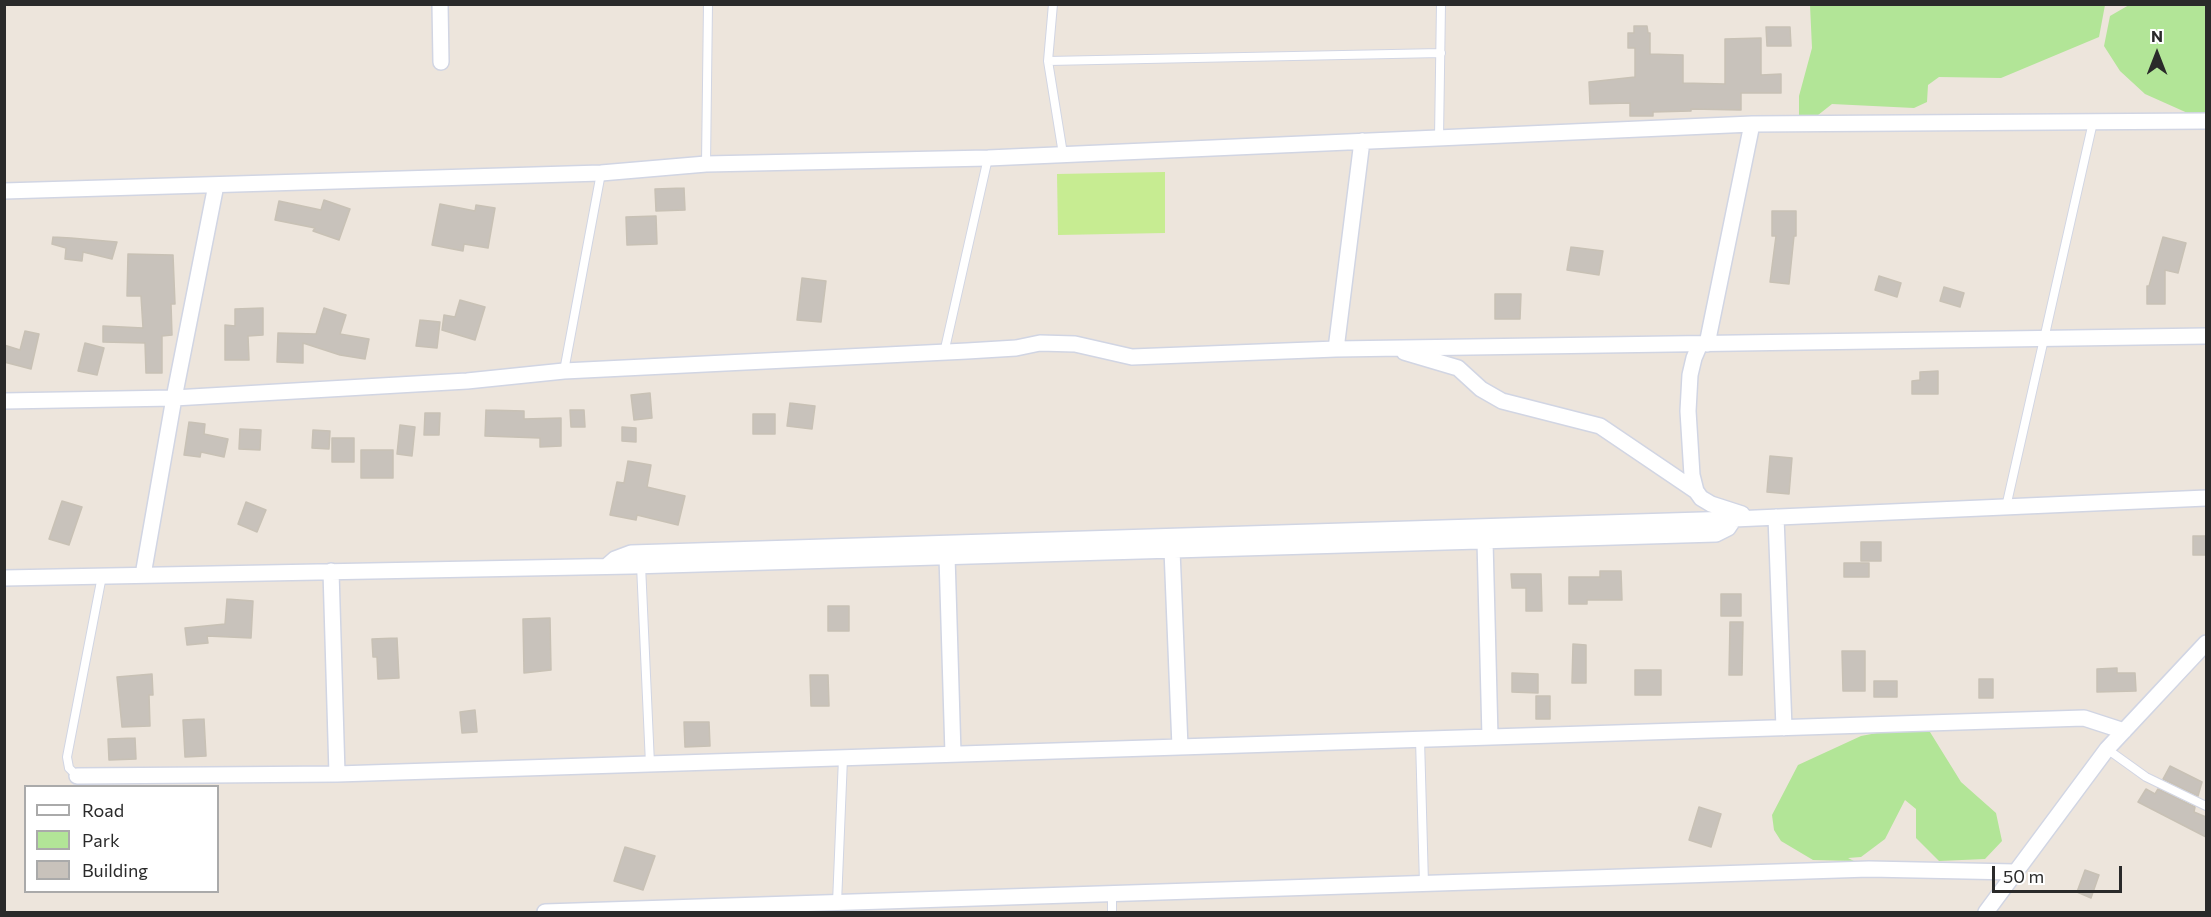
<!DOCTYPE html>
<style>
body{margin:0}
#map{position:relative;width:2211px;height:917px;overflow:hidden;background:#ede5dc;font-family:Commissioner,sans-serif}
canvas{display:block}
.frame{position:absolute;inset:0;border:6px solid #2a2a2a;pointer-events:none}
.legend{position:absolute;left:24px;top:785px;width:195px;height:108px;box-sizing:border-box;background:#fff;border:2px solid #aaa;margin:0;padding:8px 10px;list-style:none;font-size:18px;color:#2a2a2a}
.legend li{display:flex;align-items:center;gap:12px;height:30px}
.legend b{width:30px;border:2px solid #aaa}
.north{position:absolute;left:2127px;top:24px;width:60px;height:60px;-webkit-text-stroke:4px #fff;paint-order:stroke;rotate:0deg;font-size:16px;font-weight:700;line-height:24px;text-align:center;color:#2a2a2a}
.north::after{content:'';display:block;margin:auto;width:21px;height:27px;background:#2a2a2a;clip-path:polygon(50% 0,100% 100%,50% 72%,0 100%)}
.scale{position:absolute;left:1992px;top:866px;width:130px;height:27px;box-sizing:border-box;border:3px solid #2a2a2a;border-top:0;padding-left:8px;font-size:18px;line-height:21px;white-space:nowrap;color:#2a2a2a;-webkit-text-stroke:4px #fff;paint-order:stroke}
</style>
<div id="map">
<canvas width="2211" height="917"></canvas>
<div class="frame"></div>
<ul class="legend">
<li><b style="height:8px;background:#fff"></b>Road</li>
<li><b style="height:16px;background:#b2e597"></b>Park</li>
<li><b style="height:16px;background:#c8c2bb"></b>Building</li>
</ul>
<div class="north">N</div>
<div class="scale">50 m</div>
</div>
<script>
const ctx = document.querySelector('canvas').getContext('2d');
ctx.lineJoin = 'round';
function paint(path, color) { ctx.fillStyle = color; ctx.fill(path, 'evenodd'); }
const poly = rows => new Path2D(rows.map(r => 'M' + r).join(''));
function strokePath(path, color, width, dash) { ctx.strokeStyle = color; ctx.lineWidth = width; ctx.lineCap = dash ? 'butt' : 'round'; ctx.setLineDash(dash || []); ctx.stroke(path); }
paint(poly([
 [1810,5,2105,5,2099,37,2001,78,1939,77,1928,85,1927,102,1914,108,1832,104,1803,127,1799,124,1799,96,1812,48],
 [2129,5,2206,5,2206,120,2201,119,2145,94,2120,71,2104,46,2110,16],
 [1903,728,1930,732,1961,782,1996,813,2002,841,1985,859,1939,861,1916,838,1916,809,1905,800,1885,839,1861,857,1848,858,1854,861,1813,860,1781,841,1774,830,1772,815,1798,765,1861,736]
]), '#b2e597');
paint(poly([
 [1165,172,1165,233,1058,235,1057,174]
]), '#c7ec92');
const building = poly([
 [1634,26,1647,26,1648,33,1650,33,1650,54,1683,55,1683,83,1725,84,1725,39,1761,38,1761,75,1781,74,1781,93,1741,93,1741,110,1691,109,1691,111,1653,112,1653,116,1630,116,1630,103,1590,104,1589,82,1635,77,1635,48,1628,48,1628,33,1634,33,1634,26],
 [1766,27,1790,27,1791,46,1767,46,1766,27],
 [684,188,685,210,656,211,655,189,684,188],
 [324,200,350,209,339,240,313,231,315,228,275,220,279,201,321,210,324,200],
 [440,204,475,211,476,205,495,208,488,248,464,244,463,251,432,245,440,204],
 [1772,211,1796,211,1796,236,1794,236,1789,284,1770,282,1776,236,1772,236,1772,211],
 [656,216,657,244,627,245,626,217,656,216],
 [53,237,71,238,117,242,112,259,83,252,82,261,65,259,66,248,52,244,53,237],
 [2163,237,2186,243,2178,273,2165,270,2165,304,2147,304,2147,286,2149,286,2163,237],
 [1571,247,1603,251,1599,275,1567,270,1571,247],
 [128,254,173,255,175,304,171,304,172,335,162,336,162,373,146,373,145,343,103,342,103,326,143,328,141,296,127,296,128,254],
 [1879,276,1901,283,1897,297,1875,290,1879,276],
 [802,278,826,281,821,322,797,320,802,278],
 [1944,287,1964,293,1960,307,1940,301,1944,287],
 [1495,294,1521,294,1520,319,1495,319,1495,294],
 [460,300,485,307,475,340,442,330,444,315,455,317,460,300],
 [263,308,263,335,248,336,249,360,225,360,225,325,235,326,235,309,263,308],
 [324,308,346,315,340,334,369,339,365,359,340,355,303,343,303,363,277,362,278,333,316,334,324,308],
 [420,320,440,322,437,348,416,346,420,320],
 [25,331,39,334,31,369,4,362,4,345,20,350,25,331],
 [85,343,104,348,97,375,78,371,85,343],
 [1938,371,1938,394,1912,394,1912,381,1920,380,1920,372,1938,371],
 [650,393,652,418,634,420,631,395,650,393],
 [790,403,815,406,812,429,787,426,790,403],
 [486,410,524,411,524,419,561,418,561,446,540,447,540,438,485,436,486,410],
 [570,410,584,410,585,427,571,427,570,410],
 [425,413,440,413,439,435,424,435,425,413],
 [753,414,775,414,775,434,753,434,753,414],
 [189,422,205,424,204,434,228,439,224,457,201,452,200,457,184,455,189,422],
 [400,425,415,427,412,456,397,454,400,425],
 [622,427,636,428,636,442,622,441,622,427],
 [240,429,261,430,260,450,239,449,240,429],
 [313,430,330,431,329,449,312,448,313,430],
 [332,438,354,438,354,462,332,462,332,438],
 [361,450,393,450,393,478,361,478,361,450],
 [1770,456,1792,458,1789,494,1767,492,1770,456],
 [628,461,651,465,647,487,685,496,678,525,637,515,636,520,610,515,617,482,624,483,628,461],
 [62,501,82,507,69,545,49,539,62,501],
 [246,502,266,510,257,532,238,524,246,502],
 [2193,536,2206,536,2206,555,2193,555,2193,536],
 [1861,542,1881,542,1881,561,1861,561,1861,542],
 [1844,563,1869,563,1869,577,1844,577,1844,563],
 [1600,571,1621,571,1622,600,1587,600,1587,604,1569,604,1569,577,1600,577,1600,571],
 [1511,574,1541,574,1542,611,1526,611,1526,588,1512,588,1511,574],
 [1721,594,1741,594,1741,616,1721,616,1721,594],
 [227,599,253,601,251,638,207,636,208,643,187,645,185,628,225,624,227,599],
 [828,606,849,606,849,631,828,631,828,606],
 [550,618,551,670,524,673,523,619,550,618],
 [1730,622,1743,622,1742,675,1729,675,1730,622],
 [397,638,399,678,378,679,377,657,373,657,372,639,397,638],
 [1573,644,1586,645,1586,683,1572,683,1573,644],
 [1842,651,1865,651,1865,691,1843,691,1842,651],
 [2117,668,2117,673,2135,673,2136,691,2097,692,2097,669,2117,668],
 [1635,670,1661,670,1661,695,1635,695,1635,670],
 [1512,673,1538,674,1538,693,1512,692,1512,673],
 [152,674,153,695,149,695,150,726,122,727,117,677,152,674],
 [810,675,828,675,829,706,811,706,810,675],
 [1979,679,1993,679,1993,698,1979,698,1979,679],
 [1874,681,1897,681,1897,697,1874,697,1874,681],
 [1536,696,1550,696,1550,719,1536,719,1536,696],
 [475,710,477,732,462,733,460,712,475,710],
 [204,719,206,756,185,757,183,720,204,719],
 [684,722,709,722,710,746,685,747,684,722],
 [135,738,136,759,109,760,108,739,135,738],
 [2170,766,2202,782,2198,796,2163,779,2170,766],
 [2146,789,2155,794,2158,789,2195,807,2194,812,2206,817,2206,837,2138,802,2146,789],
 [1699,807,1721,814,1711,847,1689,840,1699,807],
 [625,847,655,856,643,890,614,881,625,847],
 [2085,870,2099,875,2091,898,2077,892,2085,870]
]);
paint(building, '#c8c2bb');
strokePath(building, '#c8c1b5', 1.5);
const service = poly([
 [1053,4,1048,61,1063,154],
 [1048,61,1441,53],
 [1439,138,1441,4],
 [706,164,708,4],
 [944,353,988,158],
 [564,371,601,173],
 [2006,507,2093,122],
 [641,565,650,764],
 [1420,739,1424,884],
 [2107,749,2146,777,2206,806],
 [77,776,69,768,67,757,102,576],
 [1112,894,1112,912],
 [837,903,843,758]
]);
const minor = poly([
 [440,4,441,62],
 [4,191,601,173,706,164,988,158,1752,124,2206,121],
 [1700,344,1694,358,1690,375,1688,411,1692,475,1696,491,1701,498,1711,504,1742,514],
 [1707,344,1752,124],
 [1336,349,1362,141],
 [1404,352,1458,368,1481,389,1502,401,1600,426,1696,491],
 [4,401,174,398,467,381,564,371,967,351,1016,348,1040,343,1075,344,1132,357,1336,349,2206,336],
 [1776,517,1784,728],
 [1485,541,1490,737],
 [1172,550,1180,747],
 [947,556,953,754],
 [607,566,615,559,631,553,1734,519,2206,498],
 [331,571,337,774],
 [143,575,174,398,216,185],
 [4,578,632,566,1716,534,1728,528,1734,519],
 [77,776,337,774,2084,718,2124,731],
 [545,912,1869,869,2015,872],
 [1986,912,2107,749,2206,643]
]);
strokePath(service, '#d1d5e3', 10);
strokePath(minor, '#d1d5e3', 18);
strokePath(service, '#fff', 8);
strokePath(minor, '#fff', 15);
</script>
